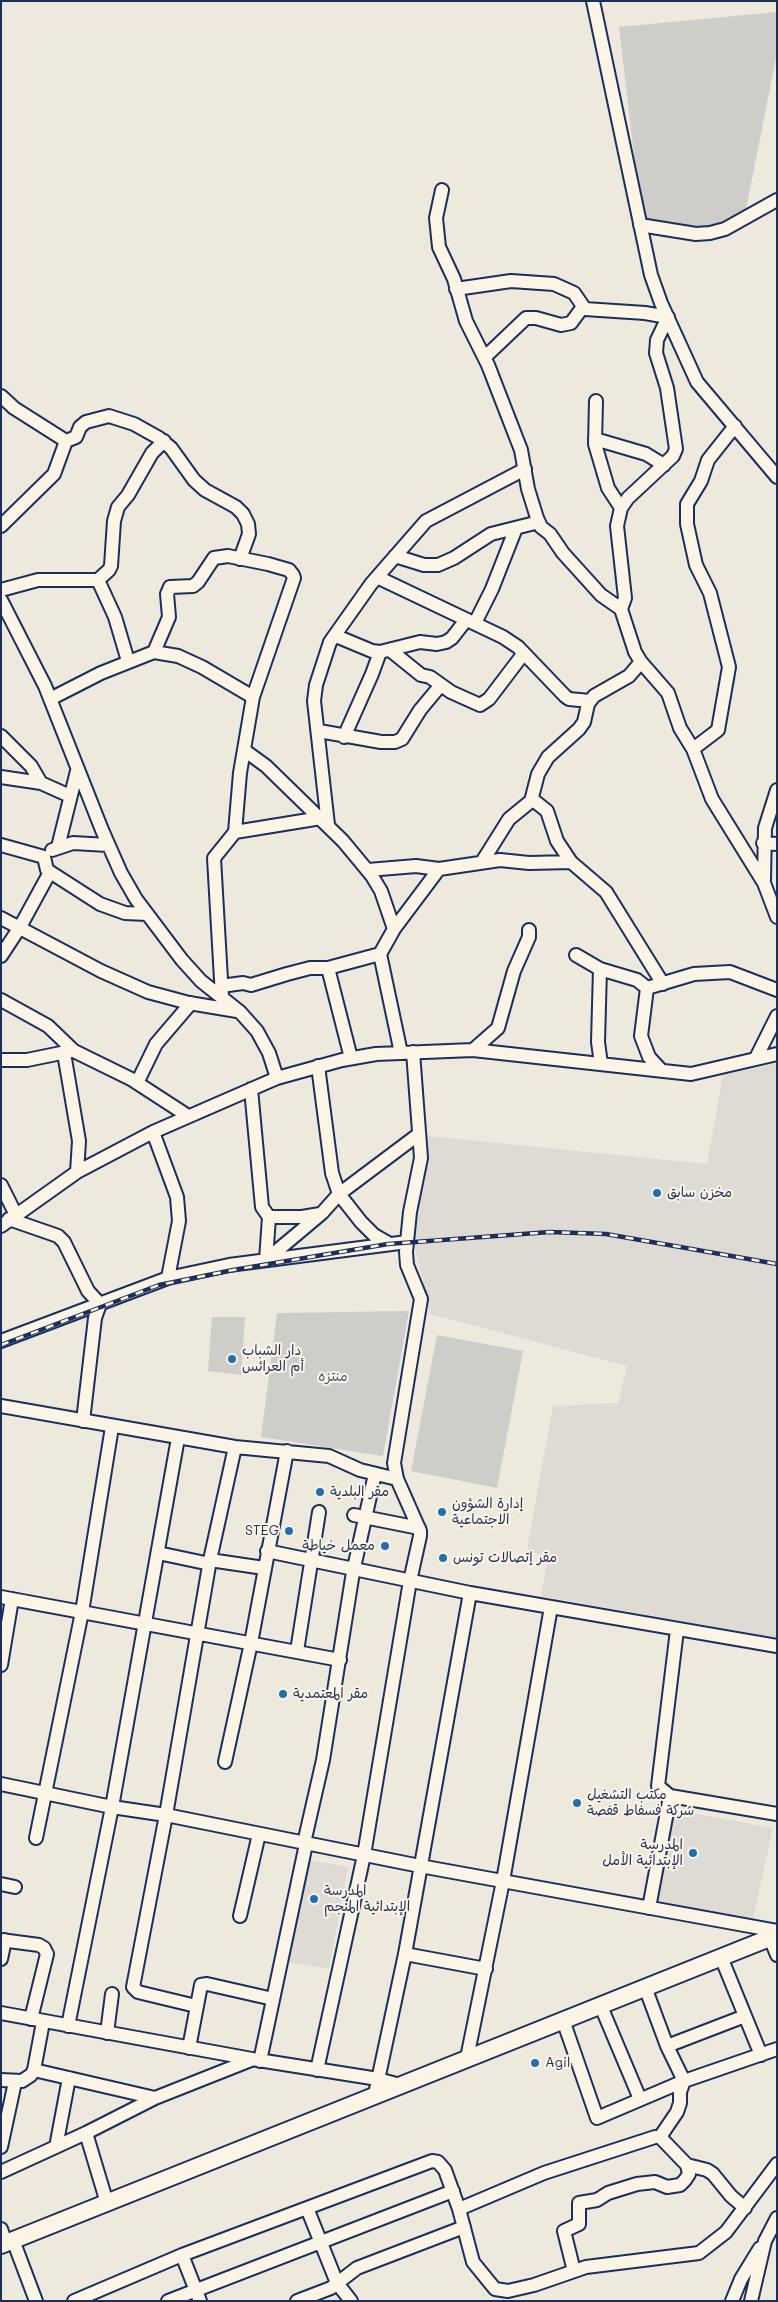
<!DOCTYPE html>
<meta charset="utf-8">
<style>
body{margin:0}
#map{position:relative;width:778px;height:2302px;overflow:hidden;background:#eee9dd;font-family:Mali,sans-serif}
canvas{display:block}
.frame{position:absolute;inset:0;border:2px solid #1b2f5e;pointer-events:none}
</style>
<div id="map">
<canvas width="778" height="2302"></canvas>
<div class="frame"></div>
</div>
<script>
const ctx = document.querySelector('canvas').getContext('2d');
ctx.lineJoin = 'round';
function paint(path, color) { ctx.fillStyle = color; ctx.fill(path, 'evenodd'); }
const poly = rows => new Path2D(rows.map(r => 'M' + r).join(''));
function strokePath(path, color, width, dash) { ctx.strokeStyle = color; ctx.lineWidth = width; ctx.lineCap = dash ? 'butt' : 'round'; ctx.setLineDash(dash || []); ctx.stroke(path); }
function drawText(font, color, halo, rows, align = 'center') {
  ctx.font = font + ' Mali,"Playpen Sans Arabic",sans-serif'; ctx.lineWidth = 4; ctx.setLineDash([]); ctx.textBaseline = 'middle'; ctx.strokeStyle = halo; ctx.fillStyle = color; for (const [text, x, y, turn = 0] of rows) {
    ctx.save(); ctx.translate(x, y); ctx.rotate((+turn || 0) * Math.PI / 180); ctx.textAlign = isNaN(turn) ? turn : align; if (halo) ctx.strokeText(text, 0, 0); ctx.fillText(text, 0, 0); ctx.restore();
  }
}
paint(poly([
 [777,1063,777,1638,541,1596,548,1558,527,1549,553,1406,618,1403,627,1366,430,1314,410,1225,428,1136,707,1164,723,1075],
 [675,1810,773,1828,752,1923,657,1903],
 [304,1859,348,1867,329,1969,286,1962]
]), '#dedbd4');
paint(poly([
 [777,12,777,53,746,209,704,232,638,220,634,155,619,27],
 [409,1311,383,1456,261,1437,277,1313],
 [212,1317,245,1317,241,1375,208,1371],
 [437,1335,523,1351,497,1488,411,1471]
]), '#cfcdca');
const minor = poly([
 [593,1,651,275,661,303,697,382,777,477],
 [442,190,436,218,439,247,454,279,466,321,488,365,521,450,528,489,537,518,541,527,550,534,563,553,601,595,621,609,635,652,641,662,668,693,680,728,693,749,712,799,764,883,777,917],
 [640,225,696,234,710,233,725,229,777,200],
 [456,289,511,281,554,284,574,293,585,309,645,313,668,317,657,340,656,353,667,388,676,449,673,456,628,498,621,508,617,526,625,598,621,609],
 [485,357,526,318,536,318,561,325,571,323,582,308],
 [1,396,14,408,66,441,76,437,80,427,86,422,109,416,134,424,159,438,171,448,194,480,205,490,236,507,243,514,248,524,249,534,240,559],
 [596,401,595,444,608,488,621,508],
 [595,439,646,454,664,465],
 [1,526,54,474,66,441],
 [395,556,424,565,438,565,454,558,491,534,539,522],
 [377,577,503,637,518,647,565,696,569,699,590,701],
 [98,580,109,570,111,566,114,521,118,507,128,495,152,453,164,441],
 [1,590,38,580,98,580,115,617,128,661],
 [1,600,45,686,102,830,121,873,136,899,182,960,201,981,240,1012,257,1031,269,1053,277,1078],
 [475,623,492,589,516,528],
 [336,636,372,651,380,652,420,642,437,644,446,642,452,638,466,620],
 [390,650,421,675,430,677,451,692,480,705,489,699,524,653],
 [154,652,169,617,167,594,170,587,193,586,198,582,214,558,228,556,268,564,289,570,293,575,294,578,253,697,240,773,235,832,214,858,222,997],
 [50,699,101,673,154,652,178,656,202,667,253,697],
 [319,731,381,742,395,742,402,739,420,710,440,686],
 [1,736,31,766,41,783,70,796],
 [344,737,372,674,380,652],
 [693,749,718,730,729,667,710,593,696,565,687,524,687,504,701,481,708,460,735,426],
 [244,750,266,766,343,841,372,876,381,891,394,929],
 [1,777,41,783],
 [532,799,547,811,557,841,571,862],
 [328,825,314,701,316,685,330,642,371,584,426,521,525,469],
 [235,832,321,818],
 [763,843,777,844],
 [1,845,44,857,47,870,100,904,125,913,147,914],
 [58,847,77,771],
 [52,850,73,843,108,845],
 [482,862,509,819,531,801,538,774,548,757,579,729,584,722,588,704,594,696,629,676,641,662],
 [368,870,416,866,439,869,500,860,529,863,571,862,606,892,663,984],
 [764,880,765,828,777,790],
 [1,918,101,971,148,992,189,1003,237,1011],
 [380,954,401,1053],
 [576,955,600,969,637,980,647,988],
 [1,956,20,927,50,872],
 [328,968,351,1058],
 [600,969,598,1042,601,1064],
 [221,986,243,983,251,985,287,974,310,968,328,968,380,954,394,929,439,869],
 [647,988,694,974,730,972,777,990],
 [647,988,641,1036,649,1057,661,1070],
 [1,1000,48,1026,74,1051,131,1079,188,1116],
 [473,1050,498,1028,514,971,529,937,529,930],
 [64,1053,79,1141,77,1172],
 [756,1058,777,1016],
 [1,1060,27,1060,71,1051],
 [318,1066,332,1173,339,1194,361,1222,374,1235,388,1243],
 [137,1083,156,1044,191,1003],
 [251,1089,262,1207,269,1217,302,1217,320,1214],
 [153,1132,177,1197,179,1221,168,1278],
 [1,1185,16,1215],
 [9,1219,58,1236,64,1242,88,1291,100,1304,95,1318,83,1421],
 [1,1226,77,1172,153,1132,277,1078,342,1060,376,1054,473,1050,691,1074,777,1054],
 [266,1260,322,1213,339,1194,419,1134],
 [266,1260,269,1217],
 [1,1341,168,1278,229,1265,407,1242],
 [1,1406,235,1447,329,1456,360,1470,397,1479],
 [354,1515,419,1528],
 [267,1551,470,1593,777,1646],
 [158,1553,210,1564],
 [210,1560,264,1568],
 [1,1597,340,1660],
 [677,1630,658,1786,670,1796,777,1814],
 [297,1651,319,1512],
 [1,1665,12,1599],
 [225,1762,251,1643,287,1451],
 [1,1784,112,1807,166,1815,420,1866,777,1931],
 [36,1838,82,1612,112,1427],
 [304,1843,323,1760,353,1572,375,1474],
 [1,1884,15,1887],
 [649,1908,670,1796],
 [240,1916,259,1834],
 [770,1938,777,1955],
 [1,1940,39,1945,44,1948,47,1954,31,2019],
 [405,1954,486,1969],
 [721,1957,761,2055],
 [1,1959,5,1940],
 [645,1987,667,2046,684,2081,680,2092,680,2103,677,2112,660,2137],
 [600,2004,640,2099],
 [196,2006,138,1992,133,1987,166,1815,210,1560,235,1447],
 [1,2013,252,2059,378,2079,400,2085],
 [563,2020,597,2118,684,2081,777,2049],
 [68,2026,112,1807,178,1438],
 [107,2033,112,1994],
 [667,2046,745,2016],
 [189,2048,201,1985,207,1984,273,1999],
 [467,2058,503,1881,551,1607],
 [260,2061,306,1844],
 [34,2070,155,2098,251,2060],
 [317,2070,364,1855,410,1581,420,1536,420,1531,397,1479,394,1463,421,1299,407,1265,406,1252,410,1212,421,1158,413,1052],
 [1,2080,22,2081,31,2075,34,2070,43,2022],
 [375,2094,405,1954,470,1593],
 [86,2133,107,2203],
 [1,2147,15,2082],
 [56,2147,69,2078],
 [687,2165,707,2170,713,2174,731,2196,745,2208],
 [1,2172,86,2133,155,2098],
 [307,2208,337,2283,351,2301],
 [459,2209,544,2173,655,2137,660,2137,687,2165,689,2174,685,2180,680,2185,667,2187,655,2182,637,2184,608,2193,597,2200,579,2203,579,2224,564,2231,574,2271],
 [1,2229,6,2243],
 [13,2240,36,2301],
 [182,2255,200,2301],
 [74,2301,182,2255,432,2161,438,2162,445,2170,459,2209,473,2262,495,2289,508,2291,534,2285,586,2267,699,2253,726,2232,777,2164],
 [168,2301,453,2191],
 [297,2301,331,2288,357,2268,464,2227],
 [732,2301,741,2279,760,2248],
 [751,2301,765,2241,777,2218]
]);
const major = poly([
 [1,2245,777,1935]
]);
strokePath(minor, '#1b2f5e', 16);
strokePath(major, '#1b2f5e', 20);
strokePath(minor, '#fcf5e5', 12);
strokePath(major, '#fcf5e5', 16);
const rail = poly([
 [1,1345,159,1285,233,1270,388,1244,550,1232,606,1234,777,1264]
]);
strokePath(rail, '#1b2f5e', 4.5);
strokePath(rail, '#fcf5e5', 2.5, [8]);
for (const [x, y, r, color] of [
 [657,1193,5,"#1f6fb2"],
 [232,1359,5,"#1f6fb2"],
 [320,1492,5,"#1f6fb2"],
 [442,1512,5,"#1f6fb2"],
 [289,1531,5,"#1f6fb2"],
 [385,1546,5,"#1f6fb2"],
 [443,1558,5,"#1f6fb2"],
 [283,1694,5,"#1f6fb2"],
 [577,1803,5,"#1f6fb2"],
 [693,1853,5,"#1f6fb2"],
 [314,1899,5,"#1f6fb2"],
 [535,2063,5,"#1f6fb2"]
]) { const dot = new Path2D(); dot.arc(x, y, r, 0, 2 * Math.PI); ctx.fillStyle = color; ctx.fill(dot); strokePath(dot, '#fcf5e5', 2); }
drawText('14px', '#1b2f5e', '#fcf5e5', [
 ["مخزن سابق",667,1193],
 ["دار الشباب",242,1351],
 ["أم العرائس",242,1367],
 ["مقر البلدية",330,1492],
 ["إدارة الشؤون",452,1504],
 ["الاجتماعية",452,1520],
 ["STEG",279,1531,"right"],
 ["معمل خياطة",375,1546,"right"],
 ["مقر إتصالات تونس",453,1558],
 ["مقر المعتمدية",293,1694],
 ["مكتب التشغيل",587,1795],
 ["شركة فسفاط قفصة",587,1811],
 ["المدرسة",683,1845,"right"],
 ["الإبتدائية الأمل",683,1861,"right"],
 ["المدرسة",324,1891],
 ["الإبتدائية المنجم",324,1907],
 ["Agil",545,2063]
], 'left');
drawText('14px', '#485679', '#fcf5e5', [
 ["منتزه",333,1377]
]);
</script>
